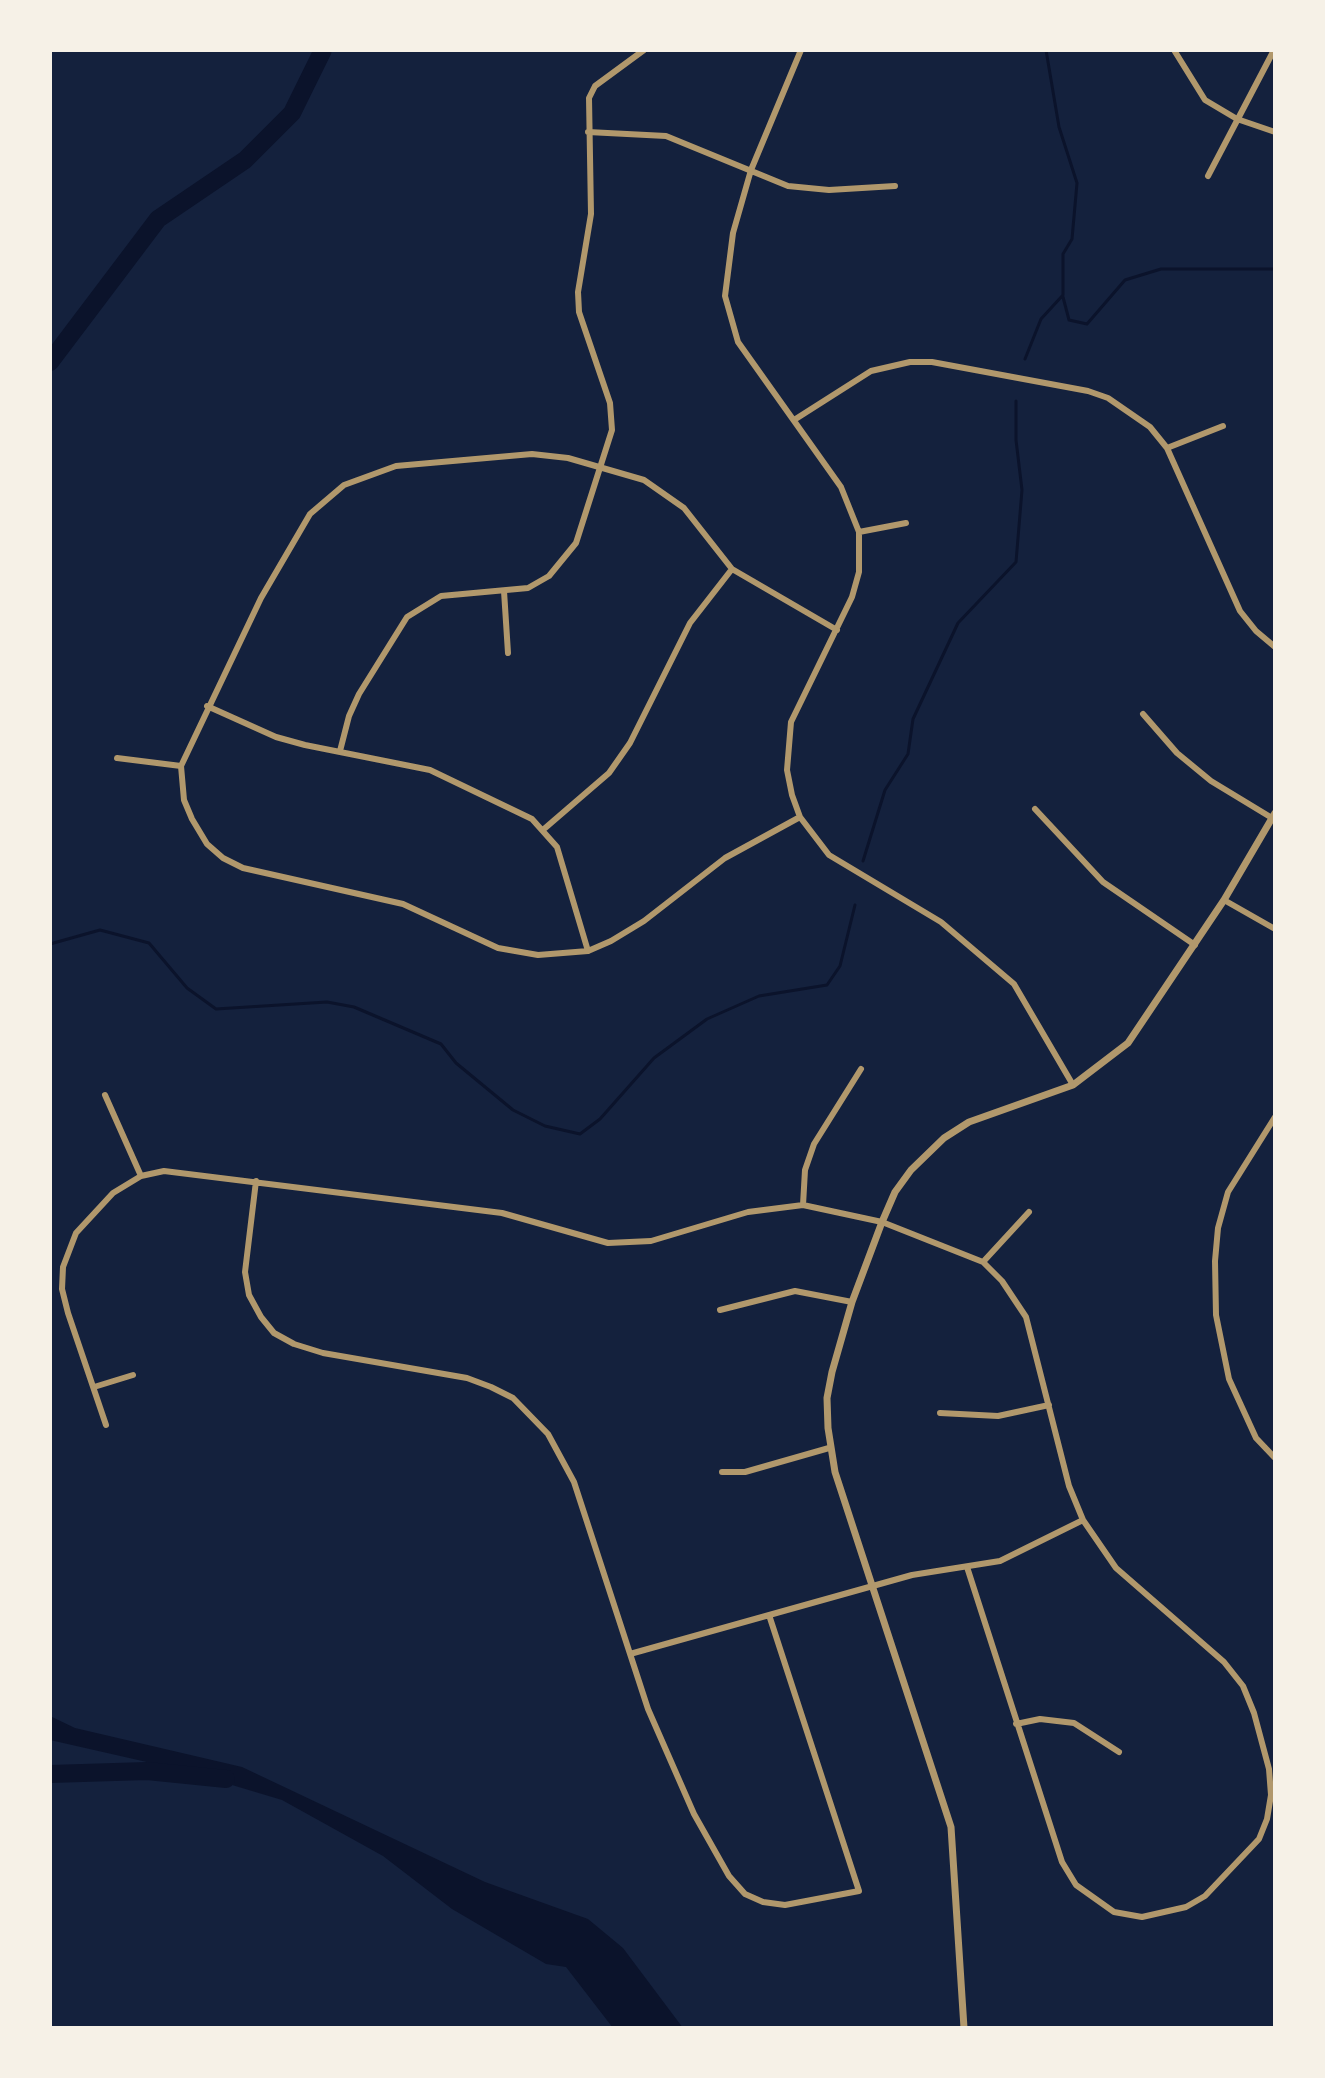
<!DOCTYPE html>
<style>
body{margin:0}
#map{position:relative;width:1325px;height:2078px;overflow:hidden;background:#14213d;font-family:"PT Serif",serif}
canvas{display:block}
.frame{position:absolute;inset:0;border:52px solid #f6f1e7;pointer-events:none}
</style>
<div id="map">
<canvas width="1325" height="2078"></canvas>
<div class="frame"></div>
</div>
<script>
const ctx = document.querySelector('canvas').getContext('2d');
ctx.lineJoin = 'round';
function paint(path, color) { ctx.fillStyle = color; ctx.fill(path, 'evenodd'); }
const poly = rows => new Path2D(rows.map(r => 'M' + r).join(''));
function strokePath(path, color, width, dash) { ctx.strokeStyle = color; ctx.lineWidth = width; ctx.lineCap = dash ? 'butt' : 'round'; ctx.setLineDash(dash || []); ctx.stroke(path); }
paint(poly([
 [50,1716,75,1728,242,1767,485,1882,588,1919,623,1948,683,2028,613,2028,566,1967,546,1964,452,1909,383,1856,282,1800,182,1770,50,1740]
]), '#0b132b');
strokePath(poly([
 [1063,297,1069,320,1087,324,1125,280,1161,269,1275,269],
 [1025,359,1041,319,1063,295,1063,254,1072,239,1077,183,1059,127,1046,50],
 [863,861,885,790,908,754,913,719,958,623,1016,562,1022,490,1016,440,1016,401],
 [50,944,100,930,149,943,187,988,216,1009,327,1002,354,1007,441,1044,456,1063,513,1110,545,1126,580,1134,600,1119,654,1058,707,1019,759,996,827,985,840,966,855,905]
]), '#0b132b', 3);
strokePath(poly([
 [50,362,158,219,245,160,292,113,323,50],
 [50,1774,147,1771,226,1779]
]), '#0b132b', 18);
strokePath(poly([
 [801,50,751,170,733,233,725,296,738,342,841,487,859,532,859,572,852,597,791,722,787,770,792,795,800,817,829,855,941,922,1014,984,1073,1085],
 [1174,50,1205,100,1237,119,1275,132],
 [588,132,666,136,788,186,829,190,895,186],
 [1208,176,1274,50],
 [794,420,871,371,910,362,932,362,1088,391,1108,398,1150,427,1167,448,1240,611,1256,631,1275,647],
 [1167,448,1223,426],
 [859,532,906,523],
 [504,591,508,653],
 [207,706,276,737,305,745,430,770,532,819,557,847,588,951],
 [1143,714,1177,753,1211,781,1272,818],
 [340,751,349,716,359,694,407,617,441,596,528,588,549,576,576,543,612,430,610,403,579,312,578,292,591,214,589,98,595,86,644,50],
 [117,758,181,766],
 [1035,809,1103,882,1195,945],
 [800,817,725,858,644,921,611,941,588,951,538,955,498,948,403,904,243,868,223,858,207,844,192,819,184,800,181,766,261,598,310,514,344,485,396,466,532,454,568,458,644,480,684,508,732,569,837,630],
 [544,829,609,773,630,743,690,623,732,569],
 [1224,900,1275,929],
 [105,1095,141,1176],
 [1275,1117,1228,1192,1218,1228,1215,1261,1216,1315,1229,1379,1256,1438,1275,1458],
 [256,1181,245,1272,249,1295,261,1317,274,1333,294,1344,323,1353,467,1378,491,1387,513,1398,548,1434,574,1482,648,1709,694,1814,729,1876,745,1894,763,1902,785,1905,859,1891,770,1618],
 [803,1205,805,1170,814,1144,861,1069],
 [983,1262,1029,1212],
 [720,1310,795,1291,852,1302],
 [94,1387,133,1375],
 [940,1413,998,1416,1049,1405],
 [106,1425,68,1313,62,1289,63,1267,76,1233,113,1193,141,1176,164,1171,502,1213,608,1243,651,1241,748,1212,803,1205,882,1222,983,1262,1002,1281,1026,1317,1069,1486,1083,1520,1116,1568,1224,1662,1243,1686,1254,1713,1269,1769,1271,1795,1267,1819,1259,1839,1205,1896,1186,1907,1142,1917,1114,1912,1076,1885,1062,1862,967,1567],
 [722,1472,745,1472,829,1448],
 [630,1654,912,1575,1000,1561,1083,1520],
 [1016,1724,1040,1719,1074,1723,1119,1752]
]), '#b1986c', 6);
strokePath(poly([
 [964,2028,951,1827,835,1472,828,1428,827,1398,832,1372,852,1302,882,1222,895,1192,911,1170,944,1138,969,1122,1073,1085,1128,1043,1224,900,1275,813]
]), '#b1986c', 7);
</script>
